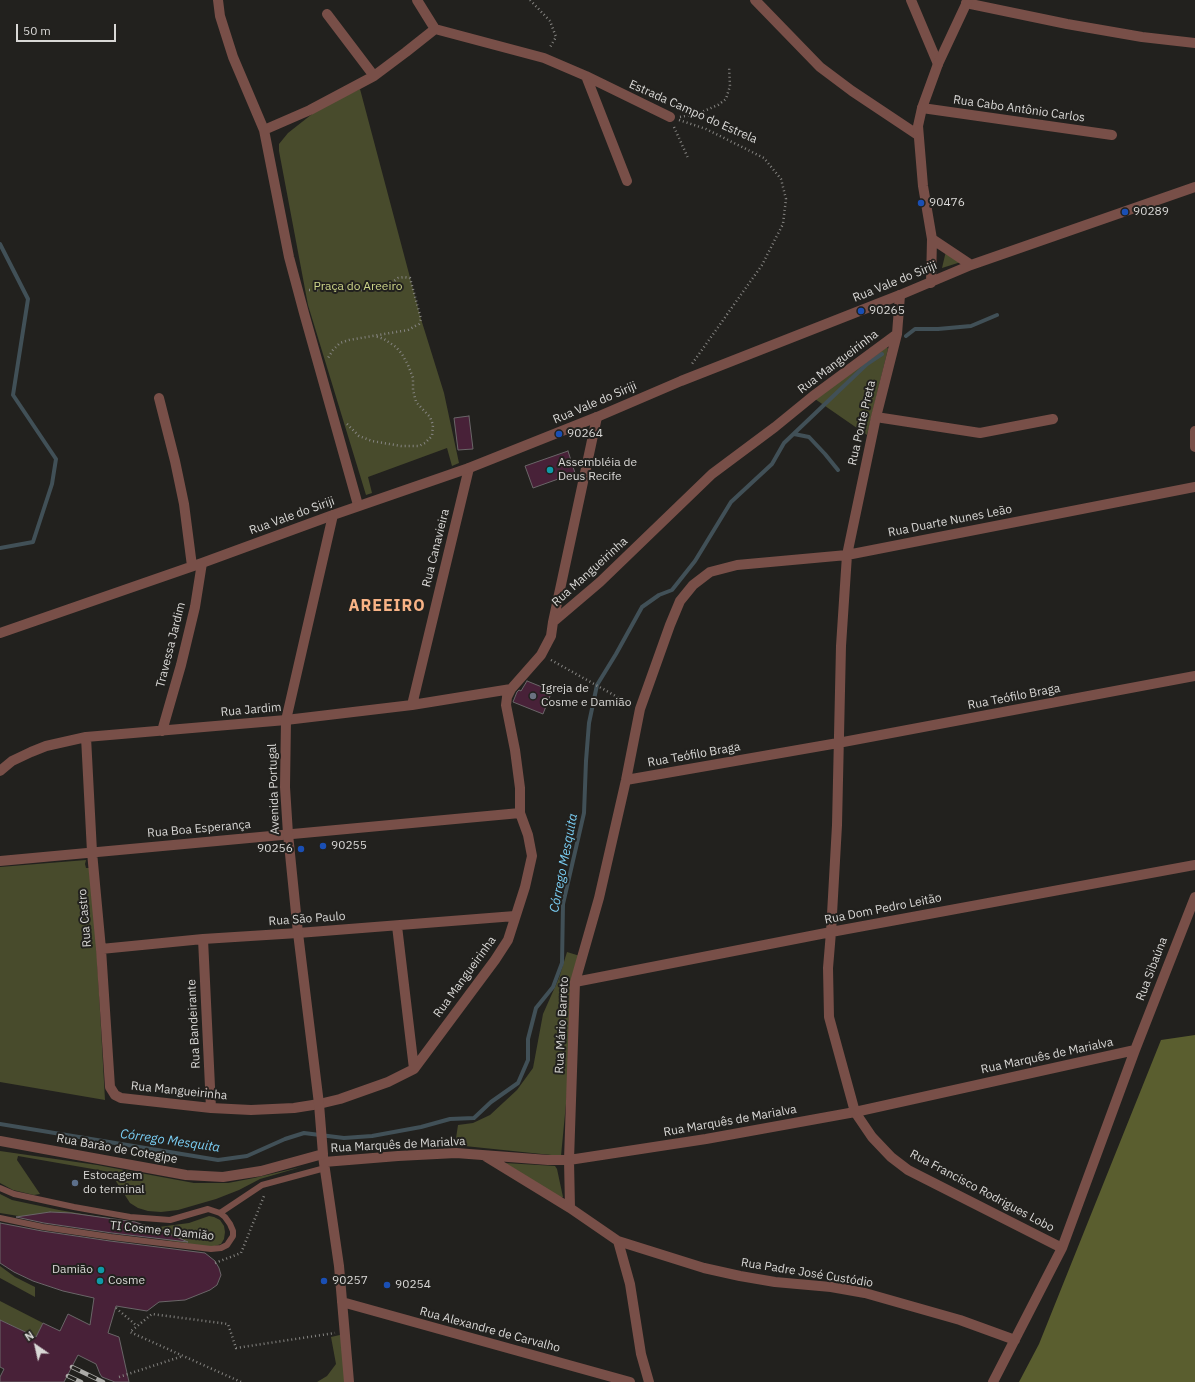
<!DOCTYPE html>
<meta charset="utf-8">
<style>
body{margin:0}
#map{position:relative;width:1195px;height:1382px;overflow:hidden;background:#22211e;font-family:"IBM Plex Sans",sans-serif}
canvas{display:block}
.north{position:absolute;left:16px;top:1326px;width:40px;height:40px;-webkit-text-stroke:3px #22211e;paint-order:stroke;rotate:326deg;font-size:11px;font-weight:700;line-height:16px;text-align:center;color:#d9d8d6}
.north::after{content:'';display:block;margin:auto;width:14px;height:18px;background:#d9d8d6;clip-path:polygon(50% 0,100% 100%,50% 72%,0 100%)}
.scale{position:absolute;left:16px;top:24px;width:100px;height:18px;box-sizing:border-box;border:2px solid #d9d8d6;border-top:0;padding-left:5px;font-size:12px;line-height:14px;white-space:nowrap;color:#d9d8d6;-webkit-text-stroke:3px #22211e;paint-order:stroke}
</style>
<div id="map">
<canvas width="1195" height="1382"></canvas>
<div class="north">N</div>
<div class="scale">50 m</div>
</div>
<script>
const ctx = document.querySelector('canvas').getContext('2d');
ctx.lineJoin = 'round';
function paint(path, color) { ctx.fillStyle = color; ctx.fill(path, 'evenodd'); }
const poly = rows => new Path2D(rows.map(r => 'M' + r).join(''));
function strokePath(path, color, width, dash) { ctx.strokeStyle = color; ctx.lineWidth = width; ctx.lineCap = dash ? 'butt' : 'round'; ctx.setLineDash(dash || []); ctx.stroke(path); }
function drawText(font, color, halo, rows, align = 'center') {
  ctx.font = font + ' "IBM Plex Sans",sans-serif'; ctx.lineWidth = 4; ctx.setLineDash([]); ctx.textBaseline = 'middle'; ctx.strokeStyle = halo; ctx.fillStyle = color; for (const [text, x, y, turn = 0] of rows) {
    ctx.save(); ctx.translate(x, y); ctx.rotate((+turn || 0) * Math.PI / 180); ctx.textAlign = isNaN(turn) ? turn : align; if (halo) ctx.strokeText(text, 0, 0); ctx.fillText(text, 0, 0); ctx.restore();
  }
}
paint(poly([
 [360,89,421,319,444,393,459,463,452,466,447,448,368,477,372,493,366,495,308,305,279,151,279,144,288,133,321,107],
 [946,251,964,261,942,268],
 [887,347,888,349,867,435,815,399],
 [86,860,85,864,86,868,92,868,105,1100,0,1082,0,867],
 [567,952,580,956,561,1156,455,1145,458,1125,473,1123,490,1115,517,1090,533,1068,543,1014,559,978],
 [0,1151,97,1165,194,1183,228,1183,254,1178,301,1167,260,1179,239,1190,216,1199,178,1210,161,1212,148,1211,138,1208,130,1203,110,1172,18,1156,17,1160,40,1194,34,1195,13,1190,0,1183],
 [505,1163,555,1166,557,1169,563,1197,560,1198],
 [0,1194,12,1200,59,1210,159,1227,189,1223,209,1216,214,1217,220,1220,224,1226,225,1232,224,1239,221,1244,215,1246,208,1247,0,1213],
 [0,1266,15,1277,35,1287,35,1297,0,1278],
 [0,1301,43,1323,36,1337,0,1320],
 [344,1334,349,1382,317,1382,327,1376,336,1364,331,1337]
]), '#484b2c');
paint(poly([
 [1195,1035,1195,1382,1019,1382,1039,1344,1161,1040]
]), '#5a5e2f');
strokePath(poly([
 [0,244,28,299,13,395,56,459,52,484,33,542,0,548],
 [906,336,915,329,938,329,971,326,997,315],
 [794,434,809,437,825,454,838,470],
 [0,1124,218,1160,247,1156,285,1139,304,1133,344,1138,372,1136,421,1127,450,1119,474,1118,491,1102,518,1083,528,1060,528,1039,536,1008,553,987,562,963,563,904,584,813,586,761,589,723,597,685,616,654,642,607,659,595,672,590,695,561,731,502,772,464,784,443,867,364,882,354]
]), '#415057', 4);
const building = poly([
 [469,416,473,449,458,450,454,418,469,416],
 [568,451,575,473,533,488,525,466,568,451],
 [527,681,552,691,543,714,513,702,517,692,519,690,521,691,527,681],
 [50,1212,71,1213,135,1222,167,1233,188,1242,112,1233,44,1223,16,1217,50,1212],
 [0,1223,42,1231,110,1241,205,1253,215,1261,219,1268,221,1275,217,1285,210,1290,185,1300,159,1302,147,1311,116,1306,108,1333,119,1337,129,1382,115,1382,102,1377,100,1374,96,1364,78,1355,64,1382,0,1382,0,1377,4,1369,0,1367,0,1320,36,1337,43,1323,60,1331,68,1314,90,1325,94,1298,63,1291,33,1281,14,1272,0,1263,0,1223]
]);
paint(building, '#482138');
strokePath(building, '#6a6668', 1);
strokePath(poly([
 [530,0,550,21,556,37,549,49],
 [680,117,697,114,718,105,726,99,730,86,729,66],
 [679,120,706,129,764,158,781,179,786,199,783,224,762,265,692,364],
 [674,127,688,158],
 [309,290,376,290,386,287,398,278,404,277,410,278,421,319,419,324,408,330,349,340,340,343,333,350,328,358],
 [347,424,359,436,372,441,401,446,419,446,425,443,432,436,433,425,430,417,416,402,413,390,413,378,408,365,402,354,396,347,384,339,375,336],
 [551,660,630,704],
 [215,1263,241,1253,264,1196],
 [116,1308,137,1326],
 [119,1377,183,1356],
 [241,1382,130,1332,152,1314,228,1324,236,1348,335,1333]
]), '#868582', 2.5, [1, 3]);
strokePath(poly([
 [0,1188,14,1194,74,1207,130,1217,170,1220,208,1209,220,1213,225,1217,230,1224,233,1231,233,1236,227,1245,221,1248,211,1249,111,1237,43,1227,0,1218],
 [220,1213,262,1185,325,1168]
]), '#784f48', 6);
strokePath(poly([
 [218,0,220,16,233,57,264,130,289,257,304,313,358,505],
 [417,0,435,29],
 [755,0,820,67,852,91,918,135],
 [911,0,938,64],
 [966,3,1067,24,1142,37,1195,43],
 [327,14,374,76],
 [435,29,544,58,586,76,670,117],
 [586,76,627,181],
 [922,108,1112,135],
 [264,130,310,110,374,76,406,52,435,29],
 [900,295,897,334,876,417,847,555,841,646,837,825,831,932,828,968,829,1017,855,1112,872,1137,891,1157,908,1170,1062,1248],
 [159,398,175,461,184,504,192,566],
 [876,417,980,433,1053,419],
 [1195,431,1195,447],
 [553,622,600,582,712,474,775,427,813,396,897,334],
 [0,633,202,563,333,515],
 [412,705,469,468],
 [162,731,181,665,195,607,202,563],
 [86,737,92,852,101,949,110,1087,115,1095,121,1098,211,1108,251,1110,294,1108,319,1104,340,1099,388,1082,414,1069,495,960,508,940,525,887,532,856,528,835,520,813,520,788,515,750,506,705,507,697,511,689,541,655,551,636,553,622,597,417],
 [0,771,12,761,31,752,46,746,86,737,286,720,412,705,511,689],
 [626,780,838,743,1195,676],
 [0,861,520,813],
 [397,926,414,1069],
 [203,939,211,1108],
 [101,949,203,939,298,933,515,916],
 [575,982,831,932,1195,865],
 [323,1156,339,1266,349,1382],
 [485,1156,570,1208,618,1241,704,1268,740,1276,775,1282,831,1287,865,1293,960,1320,1015,1340],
 [324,1162,398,1156,456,1153,548,1160,569,1160,706,1139,855,1112,1135,1050],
 [570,1208,569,1160,575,982,599,898,626,780,640,709,670,625,680,601,693,585,710,572,737,565,847,555,1195,487],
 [618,1241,630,1284,641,1354,649,1382],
 [342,1302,630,1382],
 [993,1382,1062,1248,1135,1050,1195,897]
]), '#784f48', 10);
strokePath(poly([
 [932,239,971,265],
 [931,283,932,239,923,186,918,126,922,108,938,64,968,0],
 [0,1141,186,1175,223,1177,261,1171,323,1154,319,1104,298,933,288,834,285,787,286,720,333,515,469,468,597,417,681,381,900,295,971,265,1195,187]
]), '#784f48', 10);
const rail = poly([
 [72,1367,103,1382],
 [68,1376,81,1382]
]);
strokePath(rail, '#acaba8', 4.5);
strokePath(rail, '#22211e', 3, [9]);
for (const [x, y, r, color] of [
 [921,203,4,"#1a4fb4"],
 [1125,212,4,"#1a4fb4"],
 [861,311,4,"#1a4fb4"],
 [559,434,4,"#1a4fb4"],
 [550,470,4,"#0f9aa8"],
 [533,696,4,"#6b7280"],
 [323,846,4,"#1a4fb4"],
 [301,849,4,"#1a4fb4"],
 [75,1183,4,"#5c6f8a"],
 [101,1270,4,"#0f9aa8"],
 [100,1281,4,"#0f9aa8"],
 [324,1281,4,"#1a4fb4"],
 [387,1285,4,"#1a4fb4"]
]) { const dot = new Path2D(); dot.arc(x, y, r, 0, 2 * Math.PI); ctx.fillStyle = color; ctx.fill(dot); strokePath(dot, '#22211e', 1.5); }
drawText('12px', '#d9d8d6', '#22211e', [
 ["Rua Cabo Antônio Carlos",1019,109,8],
 ["Estrada Campo do Estrela",693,112,24],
 ["Rua Vale do Siriji",895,282,-22],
 ["Rua Mangueirinha",838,362,-37],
 ["Rua Vale do Siriji",595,403,-23],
 ["Rua Ponte Preta",862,423,-77],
 ["Rua Vale do Siriji",292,516,-20],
 ["Rua Duarte Nunes Leão",950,521,-11],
 ["Rua Canavieira",436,548,-76],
 ["Rua Mangueirinha",590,572,-42],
 ["Travessa Jardim",171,645,-76],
 ["Rua Teófilo Braga",1014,697,-11],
 ["Rua Jardim",251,710,-5],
 ["Rua Teófilo Braga",694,755,-10],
 ["Avenida Portugal",274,789,-92],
 ["Rua Boa Esperança",199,829,-5],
 ["Rua Dom Pedro Leitão",883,909,-11],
 ["Rua Castro",85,918,-95],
 ["Rua São Paulo",307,919,-4],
 ["Rua Sibaúna",1152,969,-69],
 ["Rua Mangueirinha",465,977,-54],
 ["Rua Bandeirante",194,1024,-93],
 ["Rua Mário Barreto",562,1025,-87],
 ["Rua Marquês de Marialva",1047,1056,-12],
 ["Rua Mangueirinha",179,1091,6],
 ["Rua Marquês de Marialva",730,1121,-10],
 ["Rua Marquês de Marialva",398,1145,-3],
 ["Rua Barão de Cotegipe",117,1149,10],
 ["Rua Francisco Rodrigues Lobo",982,1191,28],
 ["TI Cosme e Damião",162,1231,6],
 ["Rua Padre José Custódio",807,1273,9],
 ["Rua Alexandre de Carvalho",490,1330,15]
]);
drawText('12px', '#d9d8d6', '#22211e', [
 ["90476",929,203],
 ["90289",1133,212],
 ["90265",869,311],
 ["90264",567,434],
 ["Assembléia de",558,463],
 ["Deus Recife",558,477],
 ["Igreja de",541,689],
 ["Cosme e Damião",541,703],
 ["90255",331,846],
 ["90256",293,849,"right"],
 ["Estocagem",83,1176],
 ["do terminal",83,1190],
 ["Damião",93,1270,"right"],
 ["Cosme",108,1281],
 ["90257",332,1281],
 ["90254",395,1285]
], 'left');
drawText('12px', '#cdd589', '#22211e', [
 ["Praça do Areeiro",358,287]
]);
drawText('italic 13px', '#7acef4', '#22211e', [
 ["Córrego Mesquita",564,863,-79],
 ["Córrego Mesquita",170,1141,8]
]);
ctx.letterSpacing = '1px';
drawText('bold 16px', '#f8b386', '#22211e', [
 ["AREEIRO",387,606]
]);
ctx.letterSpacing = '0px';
</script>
